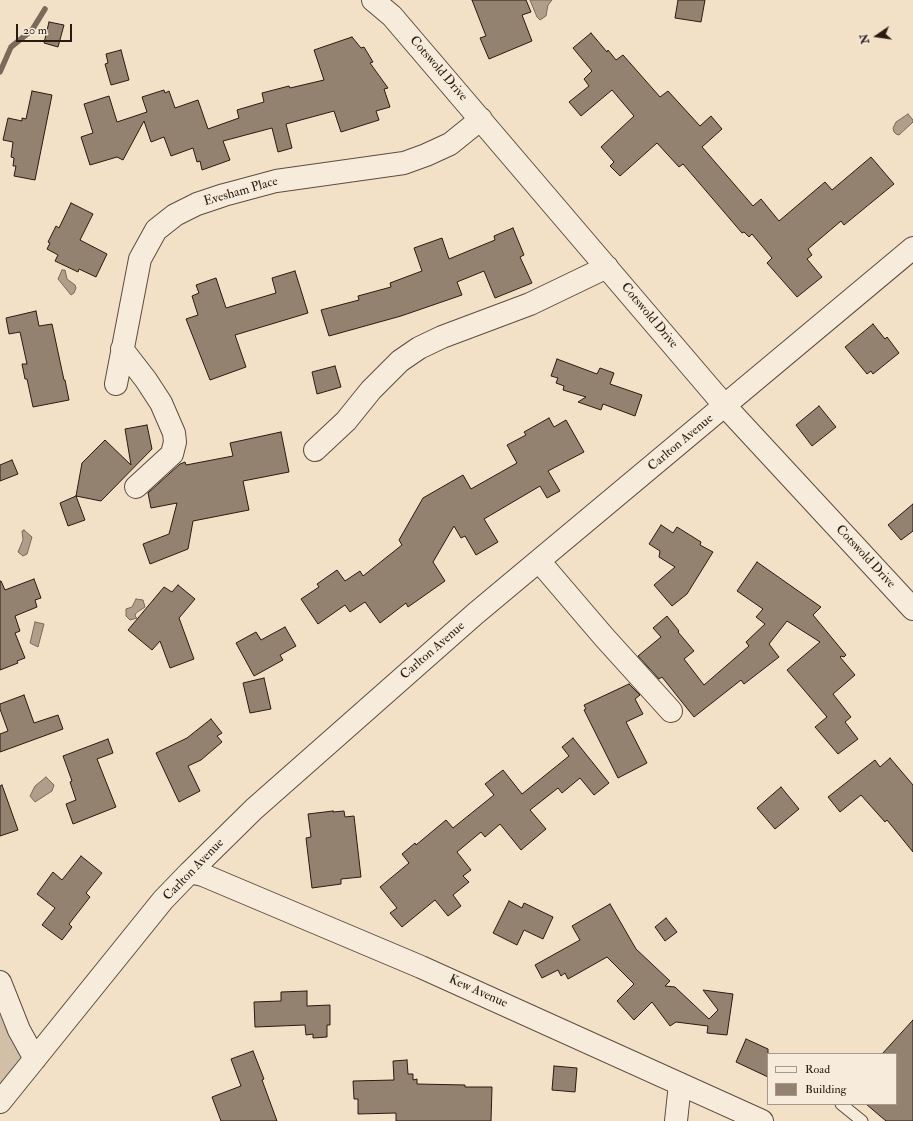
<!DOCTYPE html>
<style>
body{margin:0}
#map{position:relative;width:913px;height:1121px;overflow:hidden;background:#f3e1c7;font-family:"IM FELL Double Pica",serif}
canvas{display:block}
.legend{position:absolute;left:767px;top:1053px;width:130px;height:52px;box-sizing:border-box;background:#f7ecdb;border:1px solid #a5988a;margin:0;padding:5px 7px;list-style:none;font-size:12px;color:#2a1b10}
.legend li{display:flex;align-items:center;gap:8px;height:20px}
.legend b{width:20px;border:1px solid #a5988a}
.north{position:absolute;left:857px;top:16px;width:40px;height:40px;-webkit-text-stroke:3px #f7ecdb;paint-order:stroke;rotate:257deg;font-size:11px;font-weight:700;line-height:16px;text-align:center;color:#2a1b10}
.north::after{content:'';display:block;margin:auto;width:14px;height:18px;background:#2a1b10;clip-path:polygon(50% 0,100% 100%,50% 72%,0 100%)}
.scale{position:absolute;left:16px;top:24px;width:56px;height:18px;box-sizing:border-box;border:2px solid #2a1b10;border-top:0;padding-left:5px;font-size:12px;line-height:14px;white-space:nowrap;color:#2a1b10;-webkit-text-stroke:3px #f7ecdb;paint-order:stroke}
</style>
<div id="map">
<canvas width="913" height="1121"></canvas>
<ul class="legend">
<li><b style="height:5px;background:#f7ecdb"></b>Road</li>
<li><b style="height:11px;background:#93826f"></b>Building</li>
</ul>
<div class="north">N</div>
<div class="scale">20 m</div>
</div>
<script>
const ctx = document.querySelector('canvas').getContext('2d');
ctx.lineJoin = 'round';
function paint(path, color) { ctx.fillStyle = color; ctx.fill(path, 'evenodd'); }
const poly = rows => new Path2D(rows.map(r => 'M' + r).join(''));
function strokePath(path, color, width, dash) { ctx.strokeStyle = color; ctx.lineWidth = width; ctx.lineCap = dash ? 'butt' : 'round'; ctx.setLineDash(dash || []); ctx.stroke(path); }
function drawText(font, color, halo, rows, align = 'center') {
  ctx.font = font + ' "IM FELL Double Pica",serif'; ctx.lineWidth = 3; ctx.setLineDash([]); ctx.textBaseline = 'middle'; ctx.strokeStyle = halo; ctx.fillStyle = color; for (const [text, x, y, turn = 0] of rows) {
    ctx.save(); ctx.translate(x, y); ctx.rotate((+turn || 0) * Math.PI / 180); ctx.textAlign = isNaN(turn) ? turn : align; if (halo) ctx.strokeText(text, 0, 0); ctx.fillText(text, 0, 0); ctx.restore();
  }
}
paint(poly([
 [0,1006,30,1049,0,1086]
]), '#d1bfa8');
const water = poly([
 [530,0,552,0,548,5,546,16,540,20,537,17,530,0],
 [908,114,913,120,913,122,899,135,896,134,894,132,893,128,896,122,908,114],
 [62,270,65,270,67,279,75,285,76,288,74,293,71,295,58,279,62,270],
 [24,530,32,537,27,554,23,556,18,552,23,540,22,531,24,530],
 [136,599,143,600,145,607,136,613,135,616,137,618,130,620,126,616,126,609,132,607,136,599],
 [35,622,44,624,38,647,30,643,35,622],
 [46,777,54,785,52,791,35,802,30,796,35,786,46,777]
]);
paint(water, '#af9e89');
strokePath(water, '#7a6a59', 1);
strokePath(poly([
 [0,72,11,47,32,30,45,9]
]), '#7a6a59', 5.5);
const building = poly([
 [472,0,526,0,531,12,522,15,532,41,489,59,480,38,486,36,472,0],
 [678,0,705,0,701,22,675,18,678,0],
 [49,22,64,25,58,47,44,43,49,22],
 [591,33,607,52,608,50,616,60,623,55,660,97,668,91,700,126,711,116,722,129,702,147,753,206,761,199,779,221,825,182,832,190,871,157,894,184,844,225,841,221,808,249,812,255,807,259,822,277,797,297,767,263,772,258,752,234,749,237,744,232,742,233,683,164,679,167,657,143,620,176,610,166,614,162,601,147,634,116,612,90,581,116,569,102,589,86,584,79,592,71,573,48,591,33],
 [352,37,361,48,364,47,373,62,370,63,388,88,384,89,390,107,376,111,379,120,341,132,334,111,286,124,292,148,278,152,272,128,223,141,230,160,202,170,200,161,197,162,193,148,171,156,164,137,151,142,144,121,123,160,117,157,90,165,81,137,93,133,84,104,109,96,117,122,147,112,142,97,164,90,165,93,169,91,175,108,198,100,208,129,239,118,237,110,264,102,262,93,289,86,290,88,324,80,314,50,352,37],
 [121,50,129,80,111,85,105,64,108,63,106,54,121,50],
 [32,91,52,95,35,180,14,176,16,166,13,166,14,158,11,157,13,142,3,140,8,118,22,121,22,118,26,119,32,91],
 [71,203,93,214,80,240,107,254,96,277,79,269,78,272,55,261,58,255,47,249,50,243,48,242,56,226,59,228,71,203],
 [513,228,524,255,520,257,532,283,495,298,484,271,457,282,462,295,401,316,329,336,321,310,359,300,358,296,391,287,390,283,422,271,414,248,442,238,449,259,495,240,494,236,513,228],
 [295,271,308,313,235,335,246,367,210,380,186,319,198,315,192,296,199,293,196,285,216,278,226,308,276,293,272,278,295,271],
 [36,311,39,326,52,324,64,380,65,380,69,400,33,407,27,379,25,379,22,364,27,364,20,332,9,334,6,318,36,311],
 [873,324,885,339,887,337,899,353,873,374,871,371,867,374,845,347,873,324],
 [557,359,597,374,600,368,614,373,610,384,642,395,635,416,603,404,601,410,578,402,586,397,563,390,564,386,556,383,558,378,551,376,557,359],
 [335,366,341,387,317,394,312,372,335,366],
 [819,406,836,427,812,446,796,425,819,406],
 [549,418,554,427,566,420,584,452,548,471,560,491,547,498,540,486,484,519,498,542,476,555,465,536,461,538,454,526,433,562,445,581,408,607,406,603,380,623,365,602,350,612,345,605,318,624,301,599,319,587,317,584,337,570,345,581,360,571,363,576,402,545,399,540,423,498,463,475,471,489,517,463,507,445,526,435,524,432,549,418],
 [147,425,152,449,101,501,76,496,82,463,105,440,131,465,125,429,147,425],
 [281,432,289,472,243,481,249,510,193,521,188,549,150,564,143,544,169,534,177,503,151,508,148,493,180,464,185,462,186,465,233,456,230,443,281,432],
 [12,460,18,474,0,481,0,465,12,460],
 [76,496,85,520,68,526,60,503,76,496],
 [913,504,913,531,901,540,888,525,913,504],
 [661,525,673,533,677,527,701,542,700,545,713,552,687,594,672,606,654,585,675,567,659,557,660,551,649,544,661,525],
 [757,562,821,607,813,615,846,655,844,657,841,656,840,657,855,675,833,694,851,717,845,722,858,739,838,754,815,727,827,717,787,670,820,642,787,621,769,644,779,657,744,684,741,680,694,717,662,677,659,679,638,656,661,637,653,628,667,616,679,631,678,632,694,651,684,659,704,685,749,646,746,642,765,624,756,617,763,609,737,591,757,562],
 [34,579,41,598,35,600,37,607,15,616,20,631,15,633,25,658,17,661,18,663,0,670,0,581,1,581,5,590,34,579],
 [178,585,195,599,179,618,194,659,170,668,160,641,152,650,128,630,164,587,172,592,178,585],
 [285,627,296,646,280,655,283,660,254,676,236,643,256,632,261,640,285,627],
 [264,678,271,709,250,713,243,683,264,678],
 [629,684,640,695,635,699,643,714,626,722,647,763,618,778,584,710,586,709,584,705,629,684],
 [24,695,34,723,58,715,63,729,0,752,0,734,8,731,0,709,0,704,24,695],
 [211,719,222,733,217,736,222,742,201,760,188,766,200,791,179,802,156,753,187,738,211,719],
 [573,738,609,783,594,795,580,778,562,793,558,788,530,810,546,829,521,850,500,824,485,837,481,832,457,852,471,870,463,876,469,882,453,895,461,906,448,916,435,900,402,927,390,913,397,908,380,887,409,863,402,854,415,843,416,845,446,820,453,828,494,795,485,784,503,770,522,794,569,756,562,747,573,738],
 [108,739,113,753,97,759,116,807,73,824,66,804,76,800,70,782,72,781,63,756,108,739],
 [890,758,913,785,913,852,887,820,885,822,861,795,840,812,828,797,875,760,880,767,890,758],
 [2,785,18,830,0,836,0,786,2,785],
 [781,787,799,809,775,829,757,808,781,787],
 [333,811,333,812,344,811,345,817,354,816,361,877,341,879,341,884,312,888,306,838,311,837,308,814,333,811],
 [81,856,102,873,86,893,90,897,69,924,72,927,62,940,42,925,55,908,37,894,53,872,62,880,81,856],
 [509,901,522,908,524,903,553,917,543,939,524,930,517,945,493,933,509,901],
 [610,904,636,949,670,981,665,986,675,987,709,1019,718,1010,703,990,733,994,727,1035,707,1033,708,1026,676,1022,670,1026,652,1002,634,1020,617,1001,634,984,607,957,568,979,565,973,561,976,558,970,542,978,535,965,580,940,572,926,610,904],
 [666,918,677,932,665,941,655,927,666,918],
 [307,991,307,1006,330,1005,330,1025,327,1025,327,1037,313,1038,313,1034,306,1035,305,1025,255,1027,254,1002,281,1001,281,992,307,991],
 [913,1020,913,1121,886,1121,866,1104,896,1104,896,1054,882,1054,913,1020],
 [746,1039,768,1049,768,1077,736,1062,746,1039],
 [253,1051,264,1079,262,1080,277,1121,221,1121,212,1097,241,1086,231,1059,253,1051],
 [407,1060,408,1074,413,1074,413,1080,417,1079,417,1084,465,1085,465,1087,492,1087,491,1121,396,1121,396,1113,358,1114,358,1099,354,1099,353,1081,394,1080,393,1061,407,1060],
 [554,1066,577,1068,575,1092,552,1090,554,1066]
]);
paint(building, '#93826f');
strokePath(building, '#2a1b10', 1);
const service = poly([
 [841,1104,862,1121]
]);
const minor = poly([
 [373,0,392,16,725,406,913,609],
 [122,349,146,380,161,403,174,433,175,442,172,454,136,487],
 [116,384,140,259,156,230,175,215,197,204,224,195,276,181,404,163,426,155,450,144,481,119],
 [315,450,346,421,371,390,400,361,419,348,442,337,530,304,607,267],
 [539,561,604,637,671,711],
 [190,872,203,875,421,967,762,1121],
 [0,982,19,1030,35,1059],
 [0,1102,163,900,190,872,254,809,475,614,913,248],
 [676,1121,680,1084]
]);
strokePath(service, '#5c4c3e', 13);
strokePath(minor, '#5c4c3e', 24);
strokePath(service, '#f7ecdb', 11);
strokePath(minor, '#f7ecdb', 22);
drawText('13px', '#2a1b10', '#f7ecdb', [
 ["Cotswold Drive",438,69,49],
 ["Evesham Place",241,192,-16],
 ["Cotswold Drive",649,316,50],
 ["Carlton Avenue",681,443,-40],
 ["Cotswold Drive",865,557,47],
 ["Carlton Avenue",433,651,-41],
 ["Carlton Avenue",194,870,-46],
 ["Kew Avenue",478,992,24]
]);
</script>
